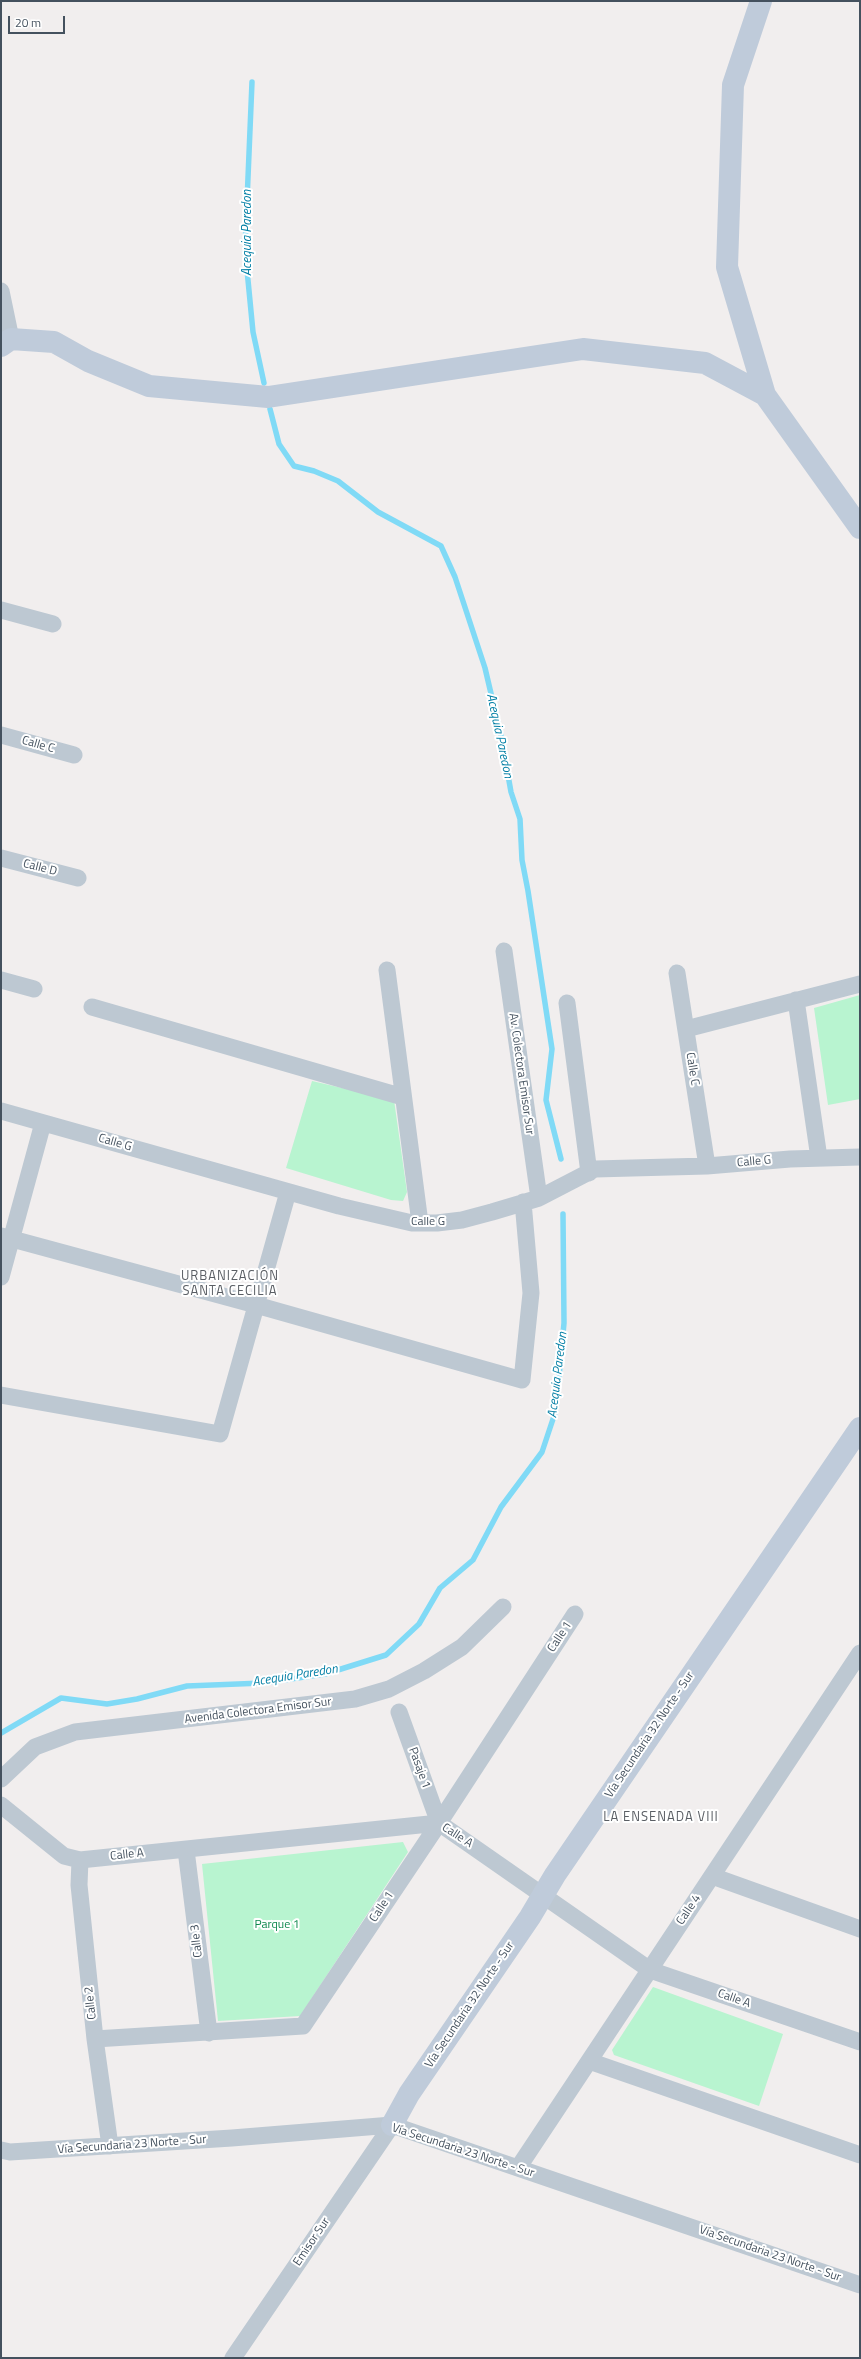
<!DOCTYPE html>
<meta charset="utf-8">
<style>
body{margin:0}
#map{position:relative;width:861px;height:2359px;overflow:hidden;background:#f1eeee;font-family:"Titillium Web",sans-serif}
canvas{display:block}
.frame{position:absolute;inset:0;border:2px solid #44515e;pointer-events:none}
.scale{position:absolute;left:8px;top:16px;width:57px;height:18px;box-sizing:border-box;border:2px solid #44515e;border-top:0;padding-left:5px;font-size:12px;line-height:14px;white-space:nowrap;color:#44515e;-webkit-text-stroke:3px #fff;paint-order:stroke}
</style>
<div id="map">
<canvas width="861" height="2359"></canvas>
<div class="frame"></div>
<div class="scale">20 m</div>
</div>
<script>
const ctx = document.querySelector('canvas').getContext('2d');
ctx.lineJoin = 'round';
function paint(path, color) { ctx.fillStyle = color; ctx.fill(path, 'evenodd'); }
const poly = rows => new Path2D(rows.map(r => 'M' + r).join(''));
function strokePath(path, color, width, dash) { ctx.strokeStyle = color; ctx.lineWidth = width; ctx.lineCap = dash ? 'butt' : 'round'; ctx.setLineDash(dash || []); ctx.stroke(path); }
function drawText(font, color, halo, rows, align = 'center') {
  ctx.font = font + ' "Titillium Web",sans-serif'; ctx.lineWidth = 4; ctx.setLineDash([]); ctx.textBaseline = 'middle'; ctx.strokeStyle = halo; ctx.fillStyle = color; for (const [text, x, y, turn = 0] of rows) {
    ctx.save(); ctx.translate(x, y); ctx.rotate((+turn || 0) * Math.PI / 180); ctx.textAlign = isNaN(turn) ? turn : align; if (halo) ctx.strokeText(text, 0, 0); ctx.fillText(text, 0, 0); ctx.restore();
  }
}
paint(poly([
 [860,995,860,1099,828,1105,814,1008],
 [312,1081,394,1100,407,1192,403,1201,391,1200,286,1168],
 [403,1842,408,1852,300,2016,218,2021,202,1864],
 [653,1987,783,2034,759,2106,614,2055,612,2050]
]), '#b8f4d0');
strokePath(poly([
 [252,82,245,249,253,332,264,383],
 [270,409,279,444,294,466,314,471,338,481,378,512,441,546,455,577,485,668,501,736,511,792,520,819,522,860,528,891,552,1049,546,1100,561,1159],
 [1,1733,61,1698,107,1704,137,1699,187,1686,263,1683,325,1674,386,1655,419,1624,440,1588,473,1560,501,1507,542,1452,556,1410,564,1323,563,1214]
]), '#80daf6', 5.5);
strokePath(poly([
 [1,291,11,339],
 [1,610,53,624],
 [1,735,74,755],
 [1,858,78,878],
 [504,951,539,1198],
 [387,970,420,1223],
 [677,973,707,1166],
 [1,980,34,989],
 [796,1000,819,1158],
 [567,1003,589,1173],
 [92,1007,403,1097],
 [686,1029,860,984],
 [1,1111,339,1206,412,1223,437,1223,462,1220,492,1212,539,1198,595,1169,707,1166,790,1159,860,1157],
 [1,1236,256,1305,522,1380,531,1293,523,1202],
 [1,1277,43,1123],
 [1,1395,220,1434,288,1192],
 [399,1712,439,1823],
 [1,1779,35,1747,75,1732,355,1699,389,1689,424,1671,462,1647,503,1607],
 [1,1805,64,1856,80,1860,439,1823,650,1970,860,2042],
 [186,1850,209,2033],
 [80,1860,79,1885,95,2039,110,2146],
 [712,1876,860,1929],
 [95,2039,303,2026,439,1823,575,1614],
 [589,2061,860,2155],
 [1,2150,10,2152,232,2138,392,2125,860,2285],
 [518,2168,860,1653],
 [233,2358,392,2125]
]), '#bdc8d2', 17);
strokePath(poly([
 [761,1,733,85,727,267,765,395,860,528],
 [1,346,11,339,54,342,88,361,149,386,268,397,583,349,705,363,765,395],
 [392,2125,409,2094,530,1917,555,1875,860,1428]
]), '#bfcbda', 22);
drawText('12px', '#44515e', '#fff', [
 ["Calle C",38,745,16],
 ["Calle D",40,868,14],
 ["Calle C",692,1069,81],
 ["Av. Colectora Emisor Sur",521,1074,82],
 ["Calle G",115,1143,16],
 ["Calle G",754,1162,-5],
 ["Calle G",428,1222],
 ["Calle 1",560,1637,-57],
 ["Avenida Colectora Emisor Sur",258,1711,-7],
 ["Vía Secundaria 32 Norte - Sur",650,1735,-56],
 ["Pasaje 1",419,1768,70],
 ["Calle A",457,1836,33],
 ["Calle A",127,1855,-6],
 ["Calle 1",382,1907,-57],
 ["Calle 4",689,1910,-56],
 ["Calle 3",197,1941,-96],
 ["Calle A",734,1999,19],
 ["Calle 2",91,2003,-96],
 ["Vía Secundaria 32 Norte - Sur",470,2005,-56],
 ["Vía Secundaria 23 Norte - Sur",132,2145,-4],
 ["Vía Secundaria 23 Norte - Sur",463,2151,18],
 ["Emisor Sur",312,2242,-56],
 ["Vía Secundaria 23 Norte - Sur",770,2254,19]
]);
drawText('12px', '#0d884d', '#fff', [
 ["Parque 1",277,1925]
]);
drawText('italic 13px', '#027fa5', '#fff', [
 ["Acequia Paredon",248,233,-90],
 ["Acequia Paredon",499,736,78],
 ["Acequia Paredon",558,1375,-83],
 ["Acequia Paredon",295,1676,-9]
]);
ctx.letterSpacing = '1px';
drawText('13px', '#5a5e64', '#fff', [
 ["URBANIZACIÓN",230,1277],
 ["SANTA CECILIA",230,1292],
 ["LA ENSENADA VIII",661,1818]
]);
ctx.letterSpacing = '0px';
</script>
